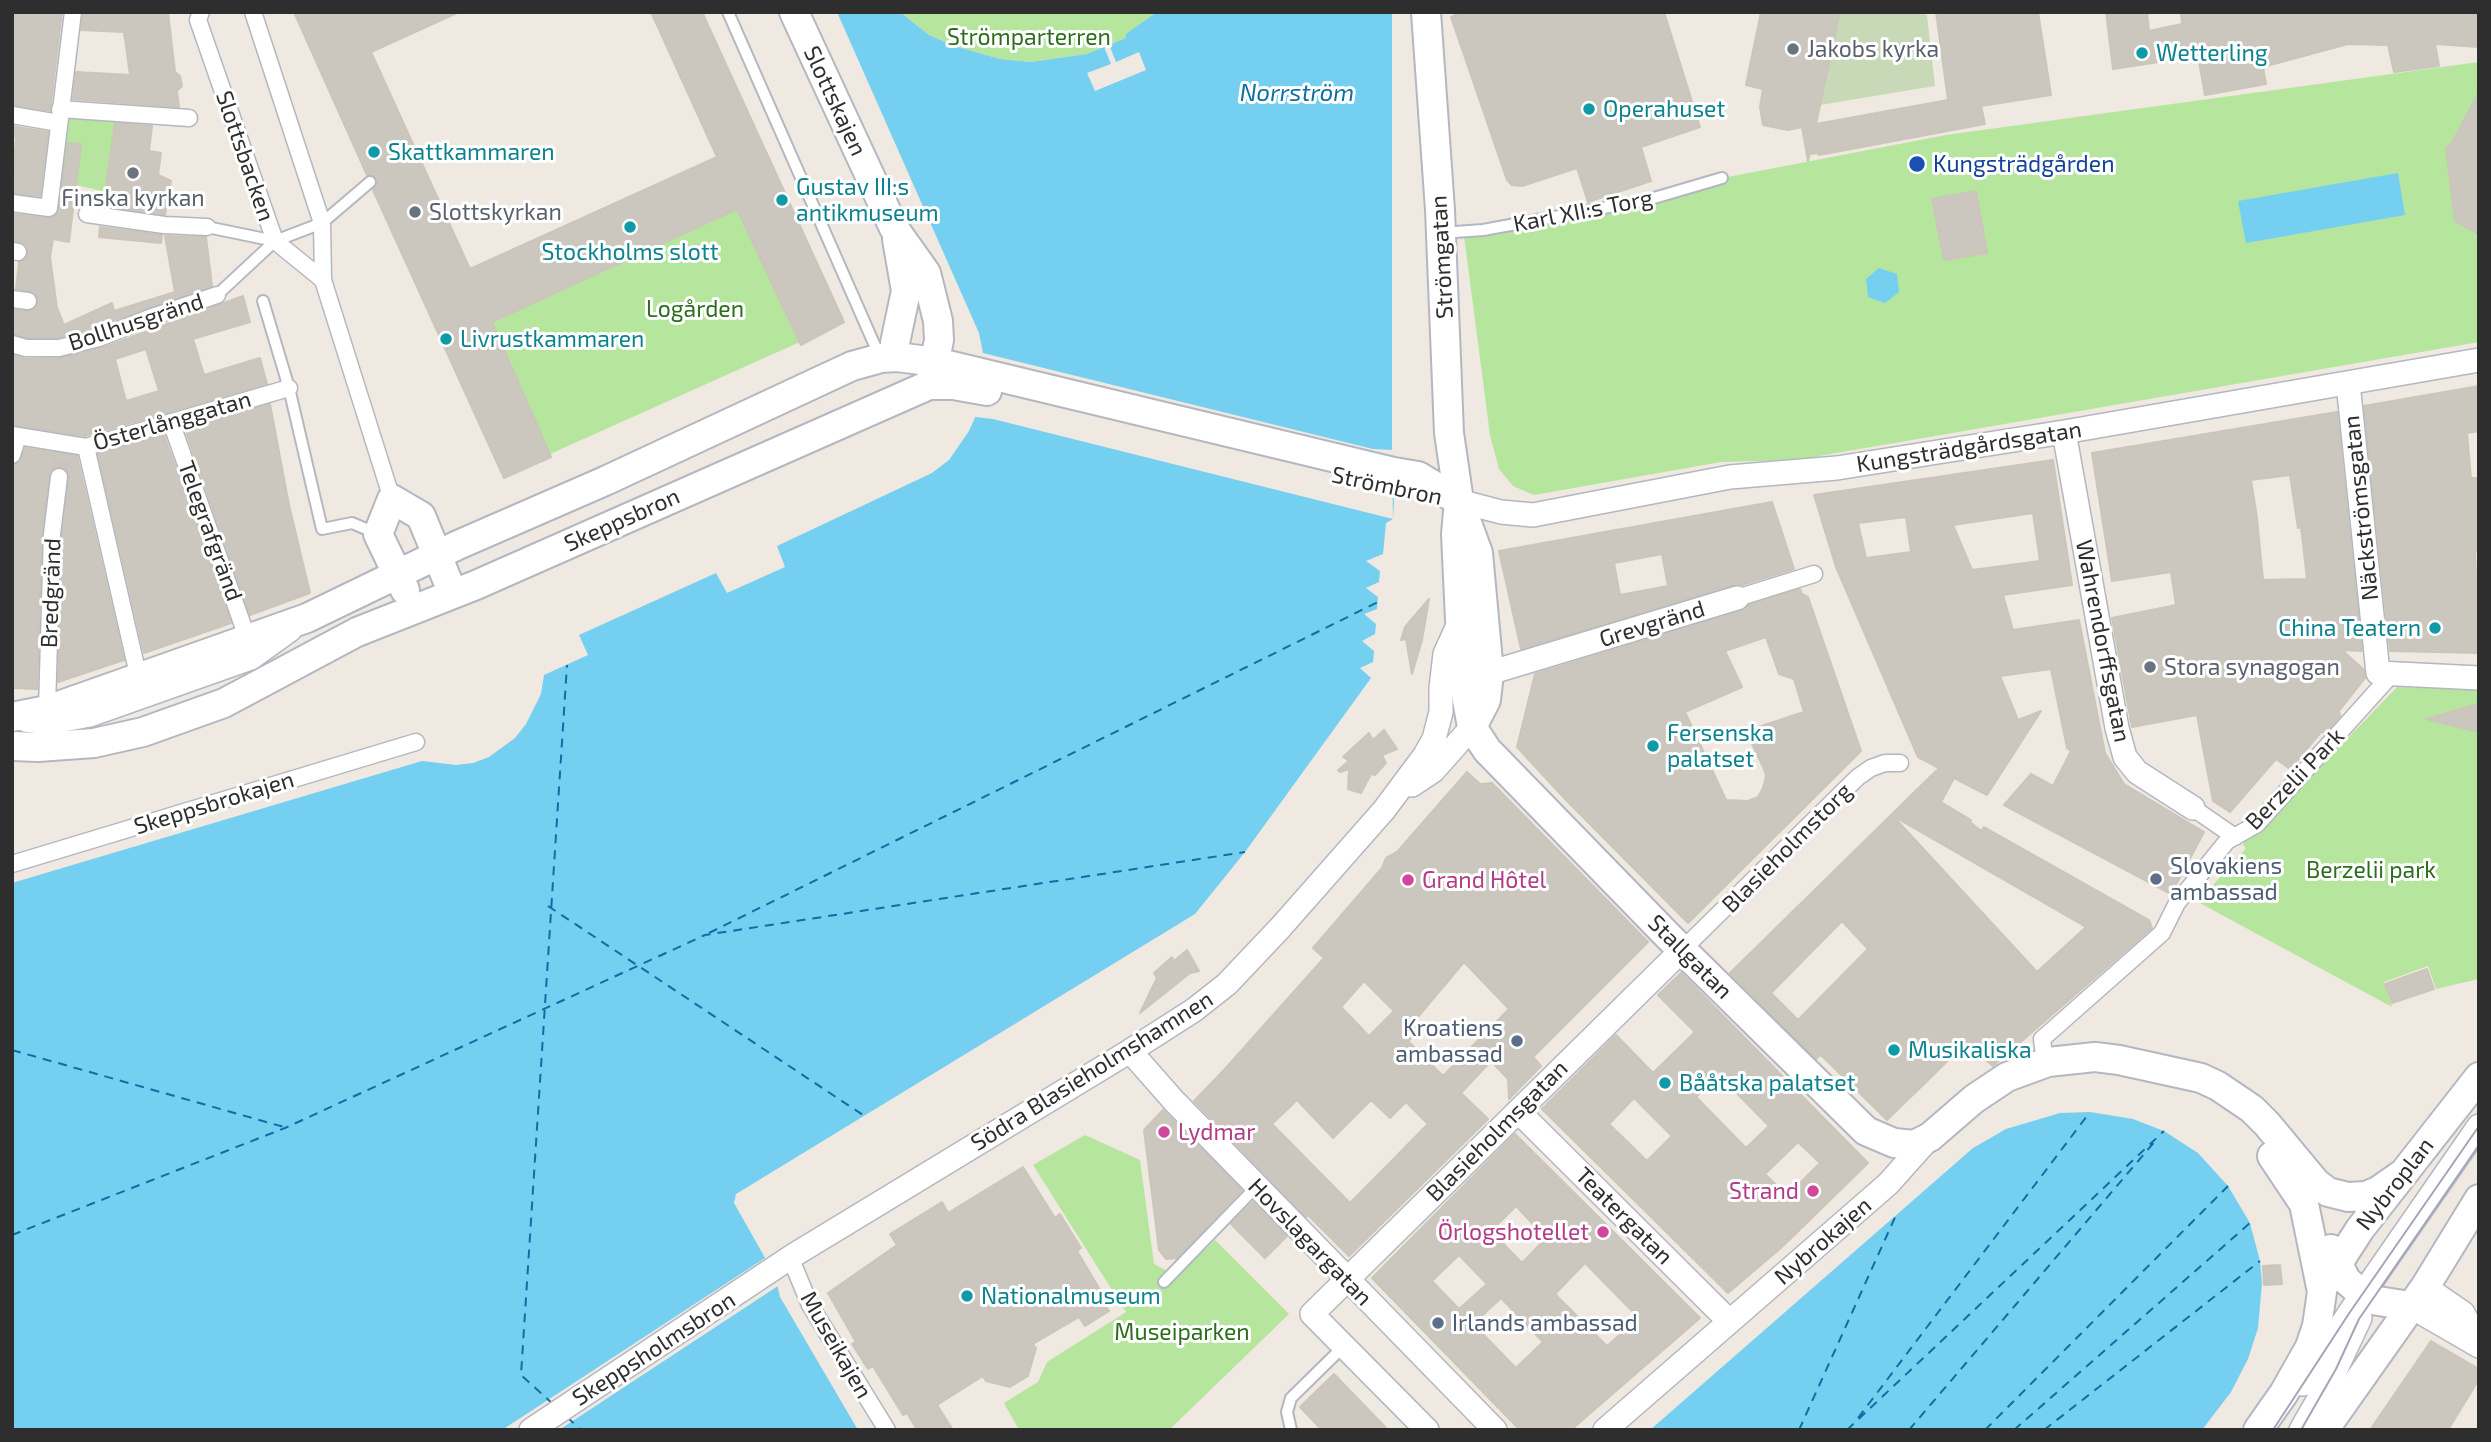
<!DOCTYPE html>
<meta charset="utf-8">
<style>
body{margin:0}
#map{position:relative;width:2491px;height:1442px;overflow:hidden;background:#efe9e1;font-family:"Exo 2",sans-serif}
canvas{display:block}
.frame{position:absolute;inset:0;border:14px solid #2e2e2e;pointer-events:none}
</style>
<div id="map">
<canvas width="2491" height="1442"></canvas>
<div class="frame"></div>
</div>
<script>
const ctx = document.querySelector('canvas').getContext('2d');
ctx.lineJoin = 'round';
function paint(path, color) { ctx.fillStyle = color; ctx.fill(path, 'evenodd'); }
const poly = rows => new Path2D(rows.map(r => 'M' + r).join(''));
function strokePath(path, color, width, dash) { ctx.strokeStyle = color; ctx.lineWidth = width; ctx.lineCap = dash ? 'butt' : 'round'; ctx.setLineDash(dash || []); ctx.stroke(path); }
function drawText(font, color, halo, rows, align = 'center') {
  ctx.font = font + ' "Exo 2",sans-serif'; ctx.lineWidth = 6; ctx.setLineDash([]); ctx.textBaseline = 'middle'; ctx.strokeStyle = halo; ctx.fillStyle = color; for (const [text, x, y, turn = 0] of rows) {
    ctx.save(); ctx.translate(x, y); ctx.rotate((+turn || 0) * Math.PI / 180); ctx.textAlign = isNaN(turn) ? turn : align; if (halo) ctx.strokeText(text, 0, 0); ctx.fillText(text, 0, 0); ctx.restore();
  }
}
paint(poly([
 [900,12,1157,12,1126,38,1087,54,1031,62,1000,59,954,46,929,35],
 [2479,62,2479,342,1796,460,1721,462,1534,495,1513,486,1499,469,1490,435,1463,228,1946,135],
 [68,103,116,116,105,192,57,180],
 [737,209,800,342,550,454,492,322],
 [2397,687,2479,689,2479,979,2436,989,2428,966,2384,982,2392,1007,2198,902,2246,848,2243,845,2244,839,2295,793],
 [1085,1135,1140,1160,1154,1264,1169,1272,1185,1269,1215,1240,1289,1314,1169,1430,1019,1430,1004,1403,1038,1382,1047,1362,1126,1312,1033,1165]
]), '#b6e59e');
paint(poly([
 [1840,12,1918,12,1927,15,1935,86,1820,105]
]), '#c8d9b8');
paint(poly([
 [837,12,900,12,929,35,954,46,1000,59,1031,62,1087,54,1126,38,1126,34,1157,12,1392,12,1392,450,1394,504,1393,519,1386,523,1383,554,1366,561,1380,571,1379,582,1366,588,1378,597,1377,609,1364,614,1376,624,1375,634,1362,641,1374,651,1373,662,1360,668,1371,678,1245,852,1195,914,736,1194,734,1203,768,1263,776,1279,780,1297,858,1430,12,1430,12,883,422,761,456,765,473,763,489,757,515,738,526,724,541,694,544,675,588,655,579,635,716,573,727,593,785,567,777,546,932,473,949,460,969,431,977,413,981,390,983,353,979,333],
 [2398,173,2405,215,2246,243,2238,201],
 [1879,268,1897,274,1899,292,1885,303,1868,297,1866,279],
 [2090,1112,2133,1119,2164,1131,2198,1153,2228,1186,2250,1223,2260,1261,2262,1283,2258,1328,2248,1359,2231,1392,2202,1430,1650,1430,1973,1148,2006,1129,2060,1113]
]), '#75cff0');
paint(poly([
 [1108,42,1116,62,1139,52,1146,70,1095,91,1087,73,1111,64,1103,44],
 [983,353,1373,449,1392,450,1393,519,993,419,975,417,981,390],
 [768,1256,781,1284,559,1430,502,1430]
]), '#efe9e1');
strokePath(poly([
 [548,906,863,1115],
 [709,933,1378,602],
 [12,1050,284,1127],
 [12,1235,285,1128,705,935,1245,852],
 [553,1404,521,1375,567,665],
 [567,1417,581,1430],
 [1858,1418,2090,1112],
 [1799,1430,1897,1213],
 [1847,1430,2164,1131],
 [1909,1430,2156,1140],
 [1985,1430,2228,1186],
 [2014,1430,2250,1223],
 [2044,1430,2260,1261]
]), '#0d6fa3', 2, [9, 7]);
const building = poly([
 [12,12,62,12,50,111,12,105,12,12],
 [83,12,168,12,175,72,180,76,182,86,177,91,179,107,73,99,76,72,130,75,124,32,81,30,83,12],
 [294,12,459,12,371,52,470,269,717,157,651,12,702,12,844,322,801,345,737,209,492,322,551,457,504,478,373,190,377,185,378,180,373,175,367,175,294,12],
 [1463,12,1664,12,1700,127,1641,147,1651,181,1588,202,1577,168,1522,186,1512,185,1507,180,1451,17,1463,12],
 [1761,12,1840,12,1816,124,1948,100,1936,12,2038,12,2051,95,1981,106,1985,124,1819,155,1817,153,1811,154,1810,151,1808,161,1802,127,1788,130,1763,125,1760,107,1763,89,1746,85,1761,12],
 [2106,12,2147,12,2149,31,2182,24,2181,12,2479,12,2479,47,2435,44,2439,66,2394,72,2388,45,2348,44,2263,67,2266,84,2205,95,2198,56,2113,69,2106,12],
 [2479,92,2479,234,2455,221,2446,148,2452,143,2479,92],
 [115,123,152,126,149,151,161,153,158,175,171,181,165,215,103,206,115,123],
 [12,126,48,132,40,196,12,193,16,137,12,136,12,126],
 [68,143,81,144,69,242,53,239,50,257,57,308,64,325,112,303,114,311,175,292,165,236,206,237,212,286,96,328,58,338,27,338,12,334,13,310,31,311,38,302,34,292,16,289,19,262,26,259,28,253,24,244,12,241,12,214,48,218,57,215,68,143],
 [1976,191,1987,253,1944,260,1932,199,1976,191],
 [100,227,162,235,161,243,99,237,100,227],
 [243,296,250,322,193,339,204,375,260,358,267,384,85,436,12,425,12,355,26,359,59,358,102,348,243,296],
 [146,349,159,391,126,401,115,359,146,349],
 [2479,386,2479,431,2467,433,2471,478,2479,478,2479,551,2475,551,2479,653,2390,651,2364,406,2479,386],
 [270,404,289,505,310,593,250,615,185,429,270,404],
 [2337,412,2362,651,2342,650,2364,670,2365,678,2339,711,2340,716,2326,732,2321,732,2290,769,2276,759,2230,812,2213,801,2197,715,2132,727,2112,618,2176,605,2171,572,2112,581,2092,453,2337,412],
 [2290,475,2298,528,2301,527,2307,579,2263,580,2257,518,2251,480,2290,475],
 [164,435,231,623,144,653,98,454,164,435],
 [25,448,77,456,124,660,58,682,62,535,69,478,66,469,56,467,49,476,42,533,37,689,35,689,12,688,12,465,20,462,25,448],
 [2053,460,2072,585,2003,595,2013,630,2079,620,2105,753,2124,784,2204,832,2171,894,2004,805,2031,774,2053,786,2071,751,2067,748,2051,669,2000,676,2018,720,2041,711,1987,795,1954,778,1941,802,1971,820,1970,822,1981,831,1984,827,2149,920,2152,928,1993,1066,1966,1043,1887,1120,1823,1057,1820,1055,1816,1059,1730,973,1939,768,1918,757,1836,567,1814,495,2053,460],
 [2033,513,2040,561,1972,570,1953,525,2033,513],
 [1906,517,1911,552,1866,558,1858,523,1906,517],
 [1893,816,2086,927,2037,972,1893,816],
 [1842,921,1868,949,1798,1020,1771,993,1842,921],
 [1772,502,1794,569,1742,585,1733,585,1521,649,1499,551,1772,502],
 [1662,554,1668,586,1620,595,1614,563,1662,554],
 [1800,589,1802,594,1808,597,1861,751,1688,923,1566,800,1517,747,1535,674,1741,611,1748,605,1800,589],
 [1766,637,1779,674,1794,679,1804,712,1746,731,1764,769,1766,776,1763,788,1758,797,1748,801,1726,800,1685,712,1742,687,1725,651,1766,637],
 [1429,599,1422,640,1412,674,1406,639,1401,640,1405,627,1429,599],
 [2479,704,2479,732,2426,719,2479,704],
 [1384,730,1397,749,1382,755,1386,763,1375,775,1371,774,1361,793,1348,789,1349,769,1340,772,1338,770,1349,761,1343,757,1369,733,1373,740,1384,730],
 [1467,772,1480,784,1492,783,1648,942,1533,1057,1541,1066,1509,1099,1508,1079,1491,1061,1461,1093,1488,1119,1349,1256,1308,1215,1306,1217,1194,1101,1224,1070,1324,958,1313,948,1382,868,1386,858,1397,852,1467,772],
 [1464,962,1509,1009,1443,1076,1408,1041,1419,1030,1412,1024,1464,962],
 [1364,981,1394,1011,1369,1036,1341,1007,1364,981],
 [1297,1100,1333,1138,1371,1100,1390,1118,1406,1102,1428,1124,1350,1203,1272,1124,1297,1100],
 [1187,950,1199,971,1190,973,1140,1013,1157,978,1154,973,1172,957,1174,961,1187,950],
 [2427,969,2434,989,2392,1003,2385,984,2427,969],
 [1681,973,1868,1163,1782,1247,1728,1293,1542,1109,1616,1035,1653,1073,1695,1032,1658,995,1681,973],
 [1718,1074,1769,1126,1746,1148,1696,1097,1718,1074],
 [1634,1098,1672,1136,1647,1161,1609,1124,1634,1098],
 [1798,1142,1820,1163,1787,1196,1765,1174,1798,1142],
 [1163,1110,1242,1190,1177,1258,1166,1259,1159,1250,1144,1130,1163,1110],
 [1515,1134,1700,1318,1571,1430,1520,1430,1372,1278,1515,1134],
 [1516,1206,1546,1238,1522,1263,1491,1231,1516,1206],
 [1459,1255,1487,1284,1459,1309,1432,1281,1459,1255],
 [1585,1263,1639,1318,1607,1346,1555,1294,1585,1263],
 [1501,1298,1543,1342,1516,1368,1473,1324,1501,1298],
 [1023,1167,1055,1218,1060,1214,1081,1248,1077,1251,1106,1300,1103,1302,1109,1311,1085,1326,1079,1317,1033,1344,1036,1348,1028,1376,1010,1387,986,1381,983,1376,937,1405,953,1430,917,1430,907,1413,903,1415,873,1366,868,1369,852,1344,856,1342,828,1293,897,1245,890,1234,942,1202,948,1213,1023,1167],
 [1253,1202,1287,1236,1265,1258,1231,1224,1253,1202],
 [2280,1265,2282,1284,2264,1285,2263,1266,2280,1265],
 [2431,1341,2479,1369,2479,1379,2448,1430,2370,1430,2431,1341],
 [1334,1374,1388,1430,1322,1430,1300,1407,1334,1374]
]);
paint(building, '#cbc7bf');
strokePath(building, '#cbc5ba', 2);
strokePath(poly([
 [59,477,63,451]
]), '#c8c4bd', 16, [16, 8]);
const service = poly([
 [728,12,879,355],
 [207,227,275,241,217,295],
 [1441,233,1483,230,1647,200,1722,178],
 [275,241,322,223,370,182],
 [263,301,289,388,322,529,352,523,378,534],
 [1164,1282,1256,1187],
 [1291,1430,1287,1412,1291,1398,1344,1346]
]);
const pedestrian = poly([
 [201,12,198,20,275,241,323,280],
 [253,12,322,223,323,280,392,499],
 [60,109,189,118],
 [12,115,59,123],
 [12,203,49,208,73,12],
 [87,214,164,225,207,227],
 [12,251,18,252],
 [12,299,28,301],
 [12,344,26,348,59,348,99,338,152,317,217,295],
 [171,422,248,640],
 [12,435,86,447,289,388],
 [86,447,139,679],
 [12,455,18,436],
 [1737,598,1814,574],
 [47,710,52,534,59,477],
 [2193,808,2235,837],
 [12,864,416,742],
 [1682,950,1858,777,1871,768,1885,763,1900,763],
 [2045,1063,2042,1039,2162,933,2177,903,2227,841,2257,824,2392,674],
 [790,1257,810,1305,887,1430]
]);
const minor = poly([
 [2348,383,2378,673,2479,678],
 [2064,432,2117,728,2125,757,2137,772,2193,808],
 [1459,501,1501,512,1533,515,1730,477,1837,468,2064,432,2479,360],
 [1489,673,1737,598],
 [26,720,47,723,90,715,251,658,290,630],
 [1412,785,1433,771,1472,727],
 [1130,1051,1174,1101,1495,1430],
 [1518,1111,1729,1321],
 [2425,1287,2463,1313,2469,1324,2479,1330],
 [2410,1306,2479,1346],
 [2303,1384,2350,1312,2479,1126],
 [531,1430,794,1255,1130,1051,1194,1010,1227,984,1280,928,1384,810,1425,755,1434,739,1441,712,1441,688,1445,654,1460,621],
 [1427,1430,1312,1314,1682,950],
 [1605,1430,1888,1184,1930,1137],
 [2301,1430,2336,1369,2360,1318]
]);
const tertiary = poly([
 [794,12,894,228,926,273,938,321,939,340,931,379],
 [1426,12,1440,210,1449,433,1459,501,1478,553,1489,673,1486,700,1472,727],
 [897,357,895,343,906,291,897,239],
 [1459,501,1456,534,1460,620,1465,689,1472,727,1487,750,1668,936,1866,1131,1894,1143,1914,1145,1930,1137,1974,1099,2007,1077,2048,1062,2095,1057,2119,1060,2201,1078,2218,1086,2252,1109,2267,1124,2316,1183,2328,1192,2348,1197,2366,1196,2378,1191,2401,1175],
 [405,590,378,534,392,499,421,516,453,594],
 [12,717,47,710,307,618,458,545,605,481,852,366,881,358,897,357,936,362,1394,472,1418,476,1459,501],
 [12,746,38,747,94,743,143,732,224,703,357,632,476,585,929,385,953,385,987,391],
 [2331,1249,2346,1280,2362,1294,2372,1300,2410,1306],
 [2322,1288,2360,1229,2479,1077],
 [2258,1430,2284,1393,2310,1347,2317,1326,2322,1292,2304,1204,2272,1156],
 [2324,1430,2425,1287,2479,1199]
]);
strokePath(service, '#b4b7c1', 14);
strokePath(pedestrian, '#b4b7c1', 19);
strokePath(minor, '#b4b7c1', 26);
strokePath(tertiary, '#b4b7c1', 32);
strokePath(service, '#fff', 10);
strokePath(pedestrian, '#fff', 16);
strokePath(minor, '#fff', 23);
strokePath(tertiary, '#fff', 28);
strokePath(poly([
 [2273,1430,2350,1312,2479,1126],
 [2301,1430,2336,1369,2359,1319,2479,1145]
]), '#a3a6b8', 2);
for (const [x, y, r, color] of [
 [1793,49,7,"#6b7280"],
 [2142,53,7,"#0f9aa8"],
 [1589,109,7,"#0f9aa8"],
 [374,152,7,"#0f9aa8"],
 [1917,164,9,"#1a4fb4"],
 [133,173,7,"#6b7280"],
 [782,200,7,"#0f9aa8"],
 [415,212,7,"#6b7280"],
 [630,227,7,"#0f9aa8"],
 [446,339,7,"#0f9aa8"],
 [2435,628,7,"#0f9aa8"],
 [2150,667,7,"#6b7280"],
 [1653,746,7,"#0f9aa8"],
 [2156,879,7,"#5c6f8a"],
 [1408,880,7,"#d1479c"],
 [1517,1041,7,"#5c6f8a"],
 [1894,1050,7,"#0f9aa8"],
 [1665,1083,7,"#0f9aa8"],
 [1164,1132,7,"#d1479c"],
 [1813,1191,7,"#d1479c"],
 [1603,1232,7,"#d1479c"],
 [967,1296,7,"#0f9aa8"],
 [1438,1323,7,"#5c6f8a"]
]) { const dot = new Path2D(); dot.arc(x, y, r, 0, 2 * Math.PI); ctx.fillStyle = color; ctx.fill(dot); strokePath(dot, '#fff', 2.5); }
drawText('23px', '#2c6e1b', '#fff', [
 ["Strömparterren",1029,37],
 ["Logården",695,309],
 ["Berzelii park",2371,870],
 ["Museiparken",1182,1332]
]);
drawText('23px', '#5b616d', '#fff', [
 ["Jakobs kyrka",1807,49],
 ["Finska kyrkan",133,198,"center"],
 ["Slottskyrkan",429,212],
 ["Stora synagogan",2164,667]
], 'left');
drawText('23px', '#0d838f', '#fff', [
 ["Wetterling",2156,53],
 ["Operahuset",1603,109],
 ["Skattkammaren",388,152],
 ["Gustav III:s",796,187],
 ["antikmuseum",796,213],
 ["Stockholms slott",630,252,"center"],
 ["Livrustkammaren",460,339],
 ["China Teatern",2421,628,"right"],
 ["Fersenska",1667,733],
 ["palatset",1667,759],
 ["Musikaliska",1908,1050],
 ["Bååtska palatset",1679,1083],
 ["Nationalmuseum",981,1296]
], 'left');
drawText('23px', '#2e2e2e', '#fff', [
 ["Slottskajen",835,101,65],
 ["Slottsbacken",245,156,71],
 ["Karl XII:s Torg",1583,211,-11],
 ["Strömgatan",1442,257,-93],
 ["Bollhusgränd",136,322,-18],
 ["Österlånggatan",172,421,-16],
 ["Kungsträdgårdsgatan",1969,447,-9],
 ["Strömbron",1387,486,12],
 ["Näckströmsgatan",2361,508,-96],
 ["Skeppsbron",622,520,-24],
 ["Telegrafgränd",210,531,70],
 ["Bredgränd",51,593,-88],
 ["Grevgränd",1652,624,-17],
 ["Wahrendorffsgatan",2103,641,79],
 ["Berzelii Park",2295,779,-46],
 ["Skeppsbrokajen",214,803,-17],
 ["Blasieholmstorg",1787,848,-45],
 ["Stallgatan",1690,957,45],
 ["Södra Blasieholmshamnen",1092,1071,-32],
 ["Blasieholmsgatan",1497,1131,-45],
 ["Nybroplan",2395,1184,-52],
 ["Teatergatan",1624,1216,45],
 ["Nybrokajen",1823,1241,-41],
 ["Hovslagargatan",1310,1242,46],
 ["Museikajen",836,1345,60],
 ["Skeppsholmsbron",654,1349,-33]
]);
drawText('23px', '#164399', '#fff', [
 ["Kungsträdgården",1933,164]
], 'left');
drawText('23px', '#4e5e75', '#fff', [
 ["Slovakiens",2170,866],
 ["ambassad",2170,892],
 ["Kroatiens",1503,1028,"right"],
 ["ambassad",1503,1054,"right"],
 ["Irlands ambassad",1452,1323]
], 'left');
drawText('23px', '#b23c85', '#fff', [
 ["Grand Hôtel",1422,880],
 ["Lydmar",1178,1132],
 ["Strand",1799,1191,"right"],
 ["Örlogshotellet",1589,1232,"right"]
], 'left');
drawText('italic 24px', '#0d6fa3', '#fff', [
 ["Norrström",1297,93]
]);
</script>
